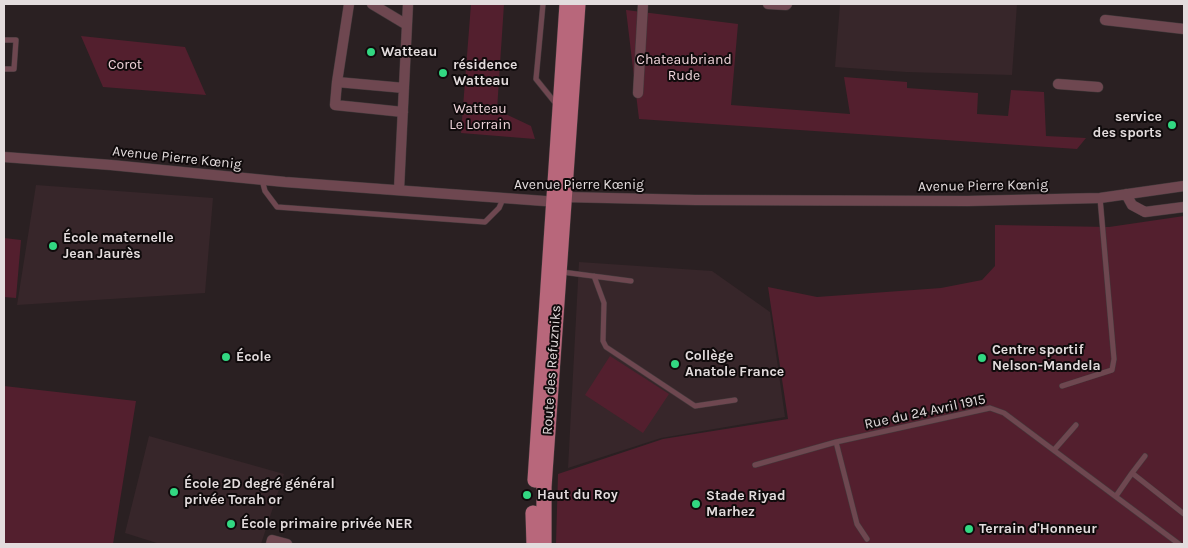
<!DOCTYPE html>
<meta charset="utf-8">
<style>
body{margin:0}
#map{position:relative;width:1188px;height:548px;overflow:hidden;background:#2a2022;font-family:Karla,sans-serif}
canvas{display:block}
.frame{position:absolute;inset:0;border:5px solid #e3dcdd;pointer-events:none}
</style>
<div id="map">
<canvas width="1188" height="548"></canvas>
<div class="frame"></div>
</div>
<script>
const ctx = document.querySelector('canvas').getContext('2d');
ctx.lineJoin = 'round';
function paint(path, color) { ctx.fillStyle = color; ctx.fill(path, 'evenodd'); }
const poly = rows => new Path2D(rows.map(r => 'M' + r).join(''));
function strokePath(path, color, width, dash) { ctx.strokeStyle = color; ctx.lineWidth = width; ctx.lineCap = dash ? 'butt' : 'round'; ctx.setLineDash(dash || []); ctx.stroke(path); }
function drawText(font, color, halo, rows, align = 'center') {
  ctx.font = font + ' Karla,sans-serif'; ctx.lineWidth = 4; ctx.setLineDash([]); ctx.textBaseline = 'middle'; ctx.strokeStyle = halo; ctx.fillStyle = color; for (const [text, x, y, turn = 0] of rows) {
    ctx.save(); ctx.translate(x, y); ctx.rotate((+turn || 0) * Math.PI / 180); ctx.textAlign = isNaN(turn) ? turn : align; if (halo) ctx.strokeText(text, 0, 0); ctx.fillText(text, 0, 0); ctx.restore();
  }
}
paint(poly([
 [840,4,1017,4,1012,75,906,72,835,67],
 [36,185,213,198,205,293,17,305],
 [579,262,712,271,770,312,785,417,661,438,568,468],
 [149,436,284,474,261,544,160,544,125,533]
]), '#37262a');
paint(poly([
 [471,4,504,4,497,110,531,126,535,139,461,133],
 [626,10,738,24,731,105,850,114,844,77,907,82,907,88,978,93,977,114,1008,116,1011,90,1044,92,1046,136,1086,138,1077,149,639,119],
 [81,36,185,47,206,95,103,87],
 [1184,216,1184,544,556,544,558,474,663,439,788,419,768,287,817,297,941,288,982,280,995,266,995,225,1109,227],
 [4,238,21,240,16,298,4,297],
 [610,356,669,394,643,433,585,395],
 [4,386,136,401,113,544,4,544]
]), '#531f2e');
const lane = poly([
 [543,4,536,79,557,105],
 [4,40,16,40,14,69,4,69],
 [262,180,265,191,277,207,485,222,499,208,503,199],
 [562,272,631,281],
 [594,276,604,303,603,341,606,347,695,406,735,400],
 [1062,386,1112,370,1114,359,1100,198],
 [836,442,857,524,867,539],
 [1054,450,1076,425],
 [1145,456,1132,473,1184,514],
 [755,465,836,442,990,408,1004,413,1179,544],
 [1116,496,1132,473]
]);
const street = poly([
 [349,4,337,82,335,105,403,112],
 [372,4,407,25],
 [768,4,786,5,787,4],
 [1105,20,1184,29],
 [337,82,404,88],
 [1058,84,1098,87],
 [638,93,643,4],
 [4,157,111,165,285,182,558,202],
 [399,190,408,4],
 [1126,194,1132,205,1145,212,1184,207],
 [559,199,564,197,696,200,968,201,1100,198,1184,186],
 [271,544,272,540,287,544]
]);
const primary = poly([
 [535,480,567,4],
 [533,513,534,544],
 [544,544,544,487,578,4]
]);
strokePath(lane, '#443a3c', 6);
strokePath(street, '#443a3c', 11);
strokePath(primary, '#443a3c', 16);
strokePath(lane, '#6e4750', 5);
strokePath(street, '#6e4750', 10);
strokePath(primary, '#b8677b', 15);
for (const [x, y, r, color] of [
 [371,52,5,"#32d882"],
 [443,73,5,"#32d882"],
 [1172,125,5,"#32d882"],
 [53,246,5,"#32d882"],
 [226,357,5,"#32d882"],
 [982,358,5,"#32d882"],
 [675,364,5,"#32d882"],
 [174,492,5,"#32d882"],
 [527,495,5,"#32d882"],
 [696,504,5,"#32d882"],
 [231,524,5,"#32d882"],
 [969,529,5,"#32d882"]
]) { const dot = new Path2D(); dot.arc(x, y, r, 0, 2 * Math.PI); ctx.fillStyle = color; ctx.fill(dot); strokePath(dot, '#100b0c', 2); }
drawText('bold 14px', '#e3dcdd', '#100b0c', [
 ["Watteau",381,52],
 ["résidence",453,65],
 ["Watteau",453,81],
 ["service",1162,117,"right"],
 ["des sports",1162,133,"right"],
 ["École maternelle",63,238],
 ["Jean Jaurès",63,254],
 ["Centre sportif",992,350],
 ["Nelson-Mandela",992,366],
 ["Collège",685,356],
 ["Anatole France",685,372],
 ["École",236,357],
 ["École 2D degré général",184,484],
 ["privée Torah or",184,500],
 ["Haut du Roy",537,495],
 ["Stade Riyad",706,496],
 ["Marhez",706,512],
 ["École primaire privée NER",241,524],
 ["Terrain d'Honneur",979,529]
], 'left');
drawText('14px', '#eed3d9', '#100b0c', [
 ["Chateaubriand",684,60],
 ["Rude",684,76],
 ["Corot",125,65],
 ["Watteau",480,109],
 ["Le Lorrain",480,125]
]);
drawText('14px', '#e3dcdd', '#100b0c', [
 ["Avenue Pierre Kœnig",177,158,6],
 ["Avenue Pierre Kœnig",579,185],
 ["Avenue Pierre Kœnig",983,186,-1],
 ["Route des Refuzniks",552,370,-86],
 ["Rue du 24 Avril 1915",925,412,-12]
]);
</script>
